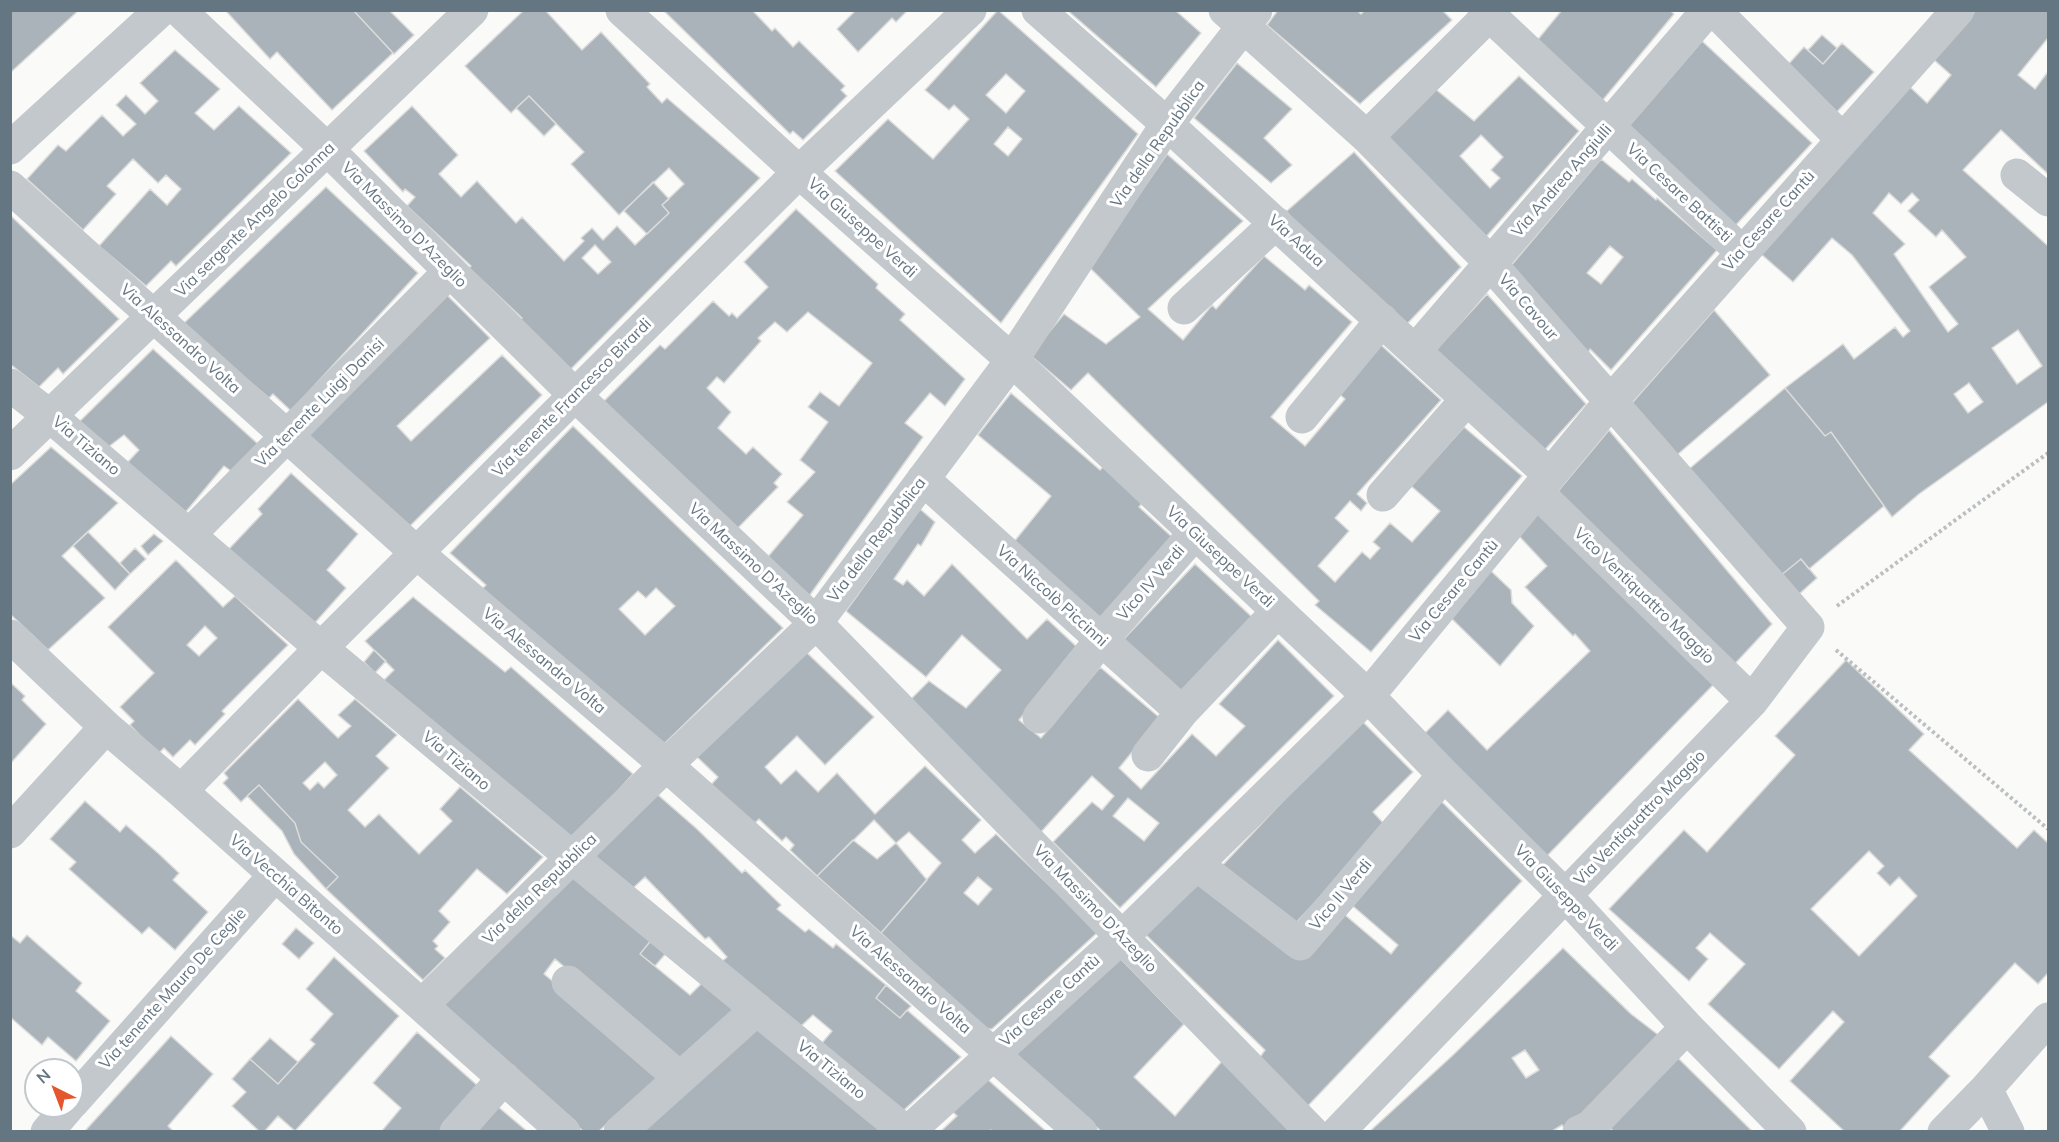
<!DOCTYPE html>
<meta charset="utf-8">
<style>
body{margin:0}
#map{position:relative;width:2059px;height:1142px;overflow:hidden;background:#fafaf8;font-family:Mulish,sans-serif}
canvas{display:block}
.frame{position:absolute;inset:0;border:12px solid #657683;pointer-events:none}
.north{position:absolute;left:24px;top:1058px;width:60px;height:60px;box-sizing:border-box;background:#fff;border:2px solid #c1c8cd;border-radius:50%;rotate:318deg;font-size:16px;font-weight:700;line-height:24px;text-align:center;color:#657683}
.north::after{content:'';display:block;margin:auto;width:21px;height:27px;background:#e4572e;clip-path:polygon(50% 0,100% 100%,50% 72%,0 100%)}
</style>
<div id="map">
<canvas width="2059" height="1142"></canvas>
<div class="frame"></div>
<div class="north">N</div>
</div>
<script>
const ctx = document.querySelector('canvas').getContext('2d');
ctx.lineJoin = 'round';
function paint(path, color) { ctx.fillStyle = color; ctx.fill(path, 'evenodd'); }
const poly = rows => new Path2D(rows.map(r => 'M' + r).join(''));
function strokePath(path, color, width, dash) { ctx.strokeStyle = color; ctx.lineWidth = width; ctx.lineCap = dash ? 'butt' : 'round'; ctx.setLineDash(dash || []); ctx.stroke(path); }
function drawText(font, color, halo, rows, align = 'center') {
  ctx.font = font + ' Mulish,sans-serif'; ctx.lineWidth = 6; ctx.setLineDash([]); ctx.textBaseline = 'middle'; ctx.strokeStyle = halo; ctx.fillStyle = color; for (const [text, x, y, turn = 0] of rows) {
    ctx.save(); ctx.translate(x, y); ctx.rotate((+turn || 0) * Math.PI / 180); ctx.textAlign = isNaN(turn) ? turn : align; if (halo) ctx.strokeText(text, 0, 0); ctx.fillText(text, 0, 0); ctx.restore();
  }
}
const building = poly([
 [10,10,79,10,10,73,10,10],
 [225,10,353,10,393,53,332,110,277,52,270,59,225,10],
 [353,10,389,10,414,35,394,54,353,10],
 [524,10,545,10,582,50,601,32,650,84,647,87,662,103,667,98,760,178,570,370,519,322,522,318,469,268,471,266,407,206,415,197,405,189,403,192,364,151,412,106,458,155,439,174,461,197,477,181,516,223,522,217,564,261,584,241,581,238,592,228,603,240,617,226,635,245,669,213,662,205,684,184,669,168,619,215,571,164,584,152,532,99,529,96,511,113,465,66,524,10],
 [595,245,611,262,598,274,582,258,595,245],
 [663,10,752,10,772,31,775,28,793,47,799,41,845,86,841,90,847,96,803,140,793,131,790,134,663,10],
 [856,10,908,10,896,22,892,18,858,52,837,29,856,10],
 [998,10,1138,134,1001,323,835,171,888,119,933,159,969,119,954,105,949,110,925,90,998,10],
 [1006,74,1025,91,1006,113,986,95,1006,74],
 [1008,127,1022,139,1008,156,994,144,1008,127],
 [1067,10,1175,10,1201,33,1156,87,1067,10],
 [1278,10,1357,10,1361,14,1365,10,1442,10,1452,20,1360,104,1267,25,1278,10],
 [1562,10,1670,10,1674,14,1602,101,1535,43,1562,10],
 [1976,10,2048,10,2048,38,2018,75,2035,89,2047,73,2048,75,2048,174,2001,130,1963,170,2048,246,2048,402,1919,494,1892,517,1831,432,1825,436,1785,388,1843,344,1854,359,1895,327,1903,337,1910,331,1852,255,1832,238,1793,282,1761,254,1909,86,1927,103,1951,75,1933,59,1976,10],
 [1889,193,1901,204,1912,193,1919,200,1908,211,1936,237,1942,230,1966,257,1929,287,1958,324,1948,332,1894,254,1905,244,1873,213,1889,193],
 [2018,330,2042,366,2017,384,1992,348,2018,330],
 [1969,383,1983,402,1968,413,1954,394,1969,383],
 [1822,35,1837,48,1823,64,1808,50,1822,35],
 [1702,41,1812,143,1735,226,1629,126,1702,41],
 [1842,43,1874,72,1834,115,1784,69,1804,47,1823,64,1842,43],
 [175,50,220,89,195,113,214,130,239,106,291,153,176,266,171,261,146,286,99,246,150,189,167,205,181,189,166,175,158,183,133,159,107,186,116,194,83,230,27,179,58,145,66,151,102,115,123,136,136,124,116,105,126,95,145,114,158,101,140,83,175,50],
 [1237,63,1292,109,1264,138,1292,165,1271,183,1194,118,1237,63],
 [1519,76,1579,131,1485,238,1383,139,1433,87,1474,121,1519,76],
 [1481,135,1503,157,1491,170,1500,178,1490,188,1460,156,1481,135],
 [529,96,556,124,544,136,516,108,529,96],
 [1354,152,1461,267,1406,325,1280,217,1354,152],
 [1167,154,1243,221,1148,309,1183,340,1212,305,1216,309,1264,256,1305,290,1309,285,1352,322,1271,417,1305,446,1345,399,1338,393,1380,344,1441,400,1357,494,1367,503,1361,511,1350,501,1335,518,1349,531,1318,566,1335,582,1362,552,1370,559,1380,548,1373,542,1390,523,1412,542,1440,511,1411,486,1464,427,1522,476,1371,652,1315,605,1319,601,1088,373,1071,390,1030,355,1064,314,1106,344,1140,317,1089,267,1167,154],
 [1601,159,1629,182,1632,179,1656,200,1657,198,1717,250,1611,370,1590,349,1588,353,1509,268,1601,159],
 [1610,246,1623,257,1601,284,1587,273,1610,246],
 [653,182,669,199,662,205,669,213,647,234,624,211,653,182],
 [326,187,418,273,291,411,273,394,269,398,182,325,326,187],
 [796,209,878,284,876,288,905,314,900,320,965,379,945,406,930,393,905,423,923,437,807,599,766,559,803,515,787,502,815,472,800,460,828,422,808,407,820,392,839,406,872,363,808,312,787,332,775,322,758,338,761,341,724,383,717,377,707,388,731,412,718,428,746,454,753,447,782,474,774,483,778,487,736,530,603,402,660,345,665,349,713,301,729,316,732,313,737,318,768,287,744,262,796,209],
 [10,215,119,319,63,374,58,368,39,387,10,364,10,215],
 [444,292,490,338,397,426,411,441,502,355,542,395,410,526,305,432,444,292],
 [1487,294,1586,404,1542,453,1433,353,1487,294],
 [1714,310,1770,375,1677,455,1632,403,1714,310],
 [153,349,258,444,231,471,224,466,184,514,126,464,139,450,124,435,107,448,78,423,153,349],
 [1785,388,1825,436,1831,432,1884,506,1809,569,1801,559,1780,576,1689,469,1785,388],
 [1011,393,1100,470,1103,467,1143,502,1139,507,1172,537,1101,618,1013,543,1051,496,978,435,1011,393],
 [573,426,783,628,663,745,482,589,486,585,450,553,573,426],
 [656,588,675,606,645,635,619,609,638,591,646,598,656,588],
 [1609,430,1772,624,1729,670,1554,496,1609,430],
 [51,447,118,503,62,556,105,598,48,650,10,614,10,485,51,447],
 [291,473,358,534,327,570,346,588,313,625,227,551,262,514,258,509,291,473],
 [920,509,935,522,921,546,918,544,894,579,903,585,907,580,924,596,952,564,1027,639,1047,619,1078,648,1019,720,1041,738,1100,667,1160,718,1119,768,1141,789,1192,734,1216,756,1245,726,1219,704,1278,640,1334,696,1120,908,1053,842,1092,802,1102,810,1114,796,1092,776,1041,832,909,701,929,681,966,708,1001,670,962,635,926,677,846,611,920,509],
 [1128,798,1159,823,1144,841,1113,816,1128,798],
 [1541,510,1714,684,1544,859,1417,741,1448,710,1487,750,1590,651,1575,634,1573,636,1525,587,1547,566,1519,536,1541,510],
 [88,532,130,574,115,590,73,546,88,532],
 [154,534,163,541,148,555,141,546,154,534],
 [135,548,146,559,130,574,120,563,135,548],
 [1801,559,1817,578,1797,596,1780,576,1801,559],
 [176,560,223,607,235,596,288,645,222,711,225,714,195,745,190,740,173,757,164,748,158,754,130,725,134,721,120,707,154,673,108,627,176,560],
 [205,626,217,638,199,656,187,645,205,626],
 [1195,564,1252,617,1182,692,1122,641,1195,564],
 [1490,570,1511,590,1512,603,1534,626,1500,666,1449,616,1490,570],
 [413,597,505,672,511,667,633,774,572,842,382,682,394,670,365,641,413,597],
 [803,649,874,717,825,765,797,736,765,767,781,784,796,770,818,792,837,773,875,814,925,766,981,820,962,840,975,853,996,834,1098,932,992,1029,985,1029,881,933,941,863,909,832,896,843,874,820,817,876,790,850,794,845,786,837,782,841,759,819,755,823,709,787,718,777,695,755,803,649],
 [978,877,992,889,978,905,964,893,978,877],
 [374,650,386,661,375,673,364,662,374,650],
 [1846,660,1924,734,1909,750,2017,848,2034,830,2048,843,2048,973,2038,984,2015,963,1929,1057,1950,1076,1899,1132,1845,1132,1790,1081,1844,1022,1833,1011,1779,1069,1708,1004,1745,964,1710,933,1696,948,1708,959,1689,981,1609,909,1684,830,1707,852,1795,755,1775,736,1846,660],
 [1869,851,1884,866,1877,873,1890,886,1899,877,1917,896,1859,956,1811,909,1869,851],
 [12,684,25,696,22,700,46,724,10,764,10,686,12,684],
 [298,699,338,738,351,726,338,715,355,699,397,735,376,756,389,768,348,810,365,827,379,814,419,854,452,821,440,809,460,787,543,857,507,894,477,869,439,911,450,922,433,941,438,946,435,949,445,958,423,980,326,889,338,877,301,842,295,823,259,785,241,802,223,783,228,778,224,773,298,699],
 [325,762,337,775,324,788,318,782,310,790,303,783,325,762],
 [1360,719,1413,772,1373,812,1386,826,1294,925,1219,869,1360,719],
 [259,785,295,823,301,842,338,877,326,889,294,854,282,831,247,796,259,785],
 [657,794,697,829,742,873,745,870,781,905,777,909,805,932,809,929,833,948,836,944,886,985,876,998,900,1018,907,1010,961,1057,903,1111,822,1043,832,1031,813,1015,800,1027,718,965,727,957,709,937,705,939,645,877,631,890,593,858,657,794],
 [1439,799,1522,881,1304,1110,1253,1067,1265,1050,1145,934,1201,882,1297,957,1338,909,1391,954,1398,945,1347,901,1439,799],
 [85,801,120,832,126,825,159,854,179,873,173,880,208,912,175,950,149,927,142,934,69,869,76,862,50,839,85,801],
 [853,840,877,859,896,843,927,880,881,933,817,876,853,840],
 [575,873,653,938,640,954,690,995,703,982,738,1009,678,1062,555,959,544,974,663,1073,598,1132,584,1132,441,1007,575,873],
 [296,928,314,943,299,959,282,944,296,928],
 [10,935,20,943,27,935,82,983,76,991,110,1021,76,1061,48,1037,42,1045,10,1017,10,935],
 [653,938,668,951,655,966,640,954,653,938],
 [1563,948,1631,1014,1661,1037,1676,1056,1752,1131,1614,1132,1606,1124,1567,1131,1562,1125,1551,1132,1369,1132,1452,1056,1563,948],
 [1525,1050,1539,1070,1526,1078,1512,1058,1525,1050],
 [1118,956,1184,1024,1134,1077,1175,1116,1223,1060,1289,1128,1286,1132,1102,1132,1013,1055,1118,956],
 [334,957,399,1016,295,1131,278,1116,264,1132,260,1132,232,1106,246,1092,232,1079,250,1059,278,1084,315,1044,310,1040,333,1014,306,989,334,957],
 [886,985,911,1006,900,1018,876,998,886,985],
 [758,1026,882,1127,877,1132,639,1132,758,1026],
 [417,1032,478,1086,439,1132,381,1132,401,1108,373,1083,417,1032],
 [171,1036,213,1074,168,1126,174,1132,84,1132,171,1036],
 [270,1038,298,1062,278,1084,250,1059,270,1038],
 [986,1078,1047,1132,993,1132,991,1130,989,1132,940,1132,957,1116,953,1112,986,1078],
 [496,1105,528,1132,473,1132,496,1105]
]);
paint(building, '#aab3b9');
strokePath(building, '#dcdcda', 1.5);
strokePath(poly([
 [1837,606,2048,453],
 [1836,650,2048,829]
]), '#bbbfc2', 4, [3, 3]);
strokePath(poly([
 [179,10,328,150,576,396,816,623,1312,1132],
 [622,10,799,172,1012,360,1368,696,1444,775,1566,896,1687,1027,1790,1132],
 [1038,10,1167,124,1550,475],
 [1225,10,1367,137,1481,253,1808,627,1752,701,1338,1132],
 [1484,10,1742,252],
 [1714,10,1842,139],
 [1367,137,1494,10],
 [10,148,161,10],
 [2017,175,2048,200],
 [10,187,417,553,666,765,1081,1132],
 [1184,308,1276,223],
 [1415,351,1708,10],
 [10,385,51,417,321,648,573,858,906,1132],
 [1302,417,1382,320],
 [10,454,472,10],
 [923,479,1182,712],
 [1537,492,1752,701],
 [1383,495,1467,399],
 [189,535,450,271],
 [10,636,106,727,181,791,564,1132],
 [1039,717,1101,640,1195,533],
 [1148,755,1182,712,1278,611],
 [181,791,321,648,799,172,970,10],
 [10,832,106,727],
 [1196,864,1300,944,1444,775],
 [568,982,680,1078],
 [422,1005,666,765,816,623,1012,360,1167,124,1256,10],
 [1986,1089,2008,1132],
 [72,1103,275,875],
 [47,1132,69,1106],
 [456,1132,504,1078],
 [620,1132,757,1009],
 [908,1132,1122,937,1368,696,1611,401,1958,10],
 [1579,1132,1590,1127,1687,1027],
 [1944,1132,1986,1089,2048,1019]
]), '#c3c8cc', 33);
drawText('16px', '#657683', '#fff', [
 ["Via della Repubblica",1158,144,-55],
 ["Via Andrea Angiulli",1562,181,-49],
 ["Via Cesare Battisti",1679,193,43],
 ["Via sergente Angelo Colonna",255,220,-44],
 ["Via Cesare Cantù",1769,221,-48],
 ["Via Massimo D'Azeglio",404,225,45],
 ["Via Giuseppe Verdi",862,228,42],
 ["Via Adua",1296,241,42],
 ["Via Cavour",1528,307,49],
 ["Via Alessandro Volta",180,339,42],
 ["Via tenente Francesco Birardi",572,398,-45],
 ["Via tenente Luigi Danisi",320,403,-45],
 ["Via Tiziano",86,446,40],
 ["Via della Repubblica",877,540,-53],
 ["Via Giuseppe Verdi",1220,557,43],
 ["Via Massimo D'Azeglio",753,564,43],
 ["Vico IV Verdi",1151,583,-49],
 ["Via Cesare Cantù",1454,591,-50],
 ["Via Niccolò Piccinni",1052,596,42],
 ["Vico Ventiquattro Maggio",1644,596,44],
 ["Via Alessandro Volta",544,661,40],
 ["Via Tiziano",456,761,40],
 ["Via Ventiquattro Maggio",1640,818,-46],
 ["Via Vecchia Bitonto",286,885,41],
 ["Via della Repubblica",540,889,-44],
 ["Vico II Verdi",1341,895,-50],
 ["Via Giuseppe Verdi",1566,898,46],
 ["Via Massimo D'Azeglio",1095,909,46],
 ["Via Alessandro Volta",910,980,41],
 ["Via tenente Mauro De Ceglie",173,989,-48],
 ["Via Cesare Cantù",1050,1001,-42],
 ["Via Tiziano",831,1070,39]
]);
</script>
